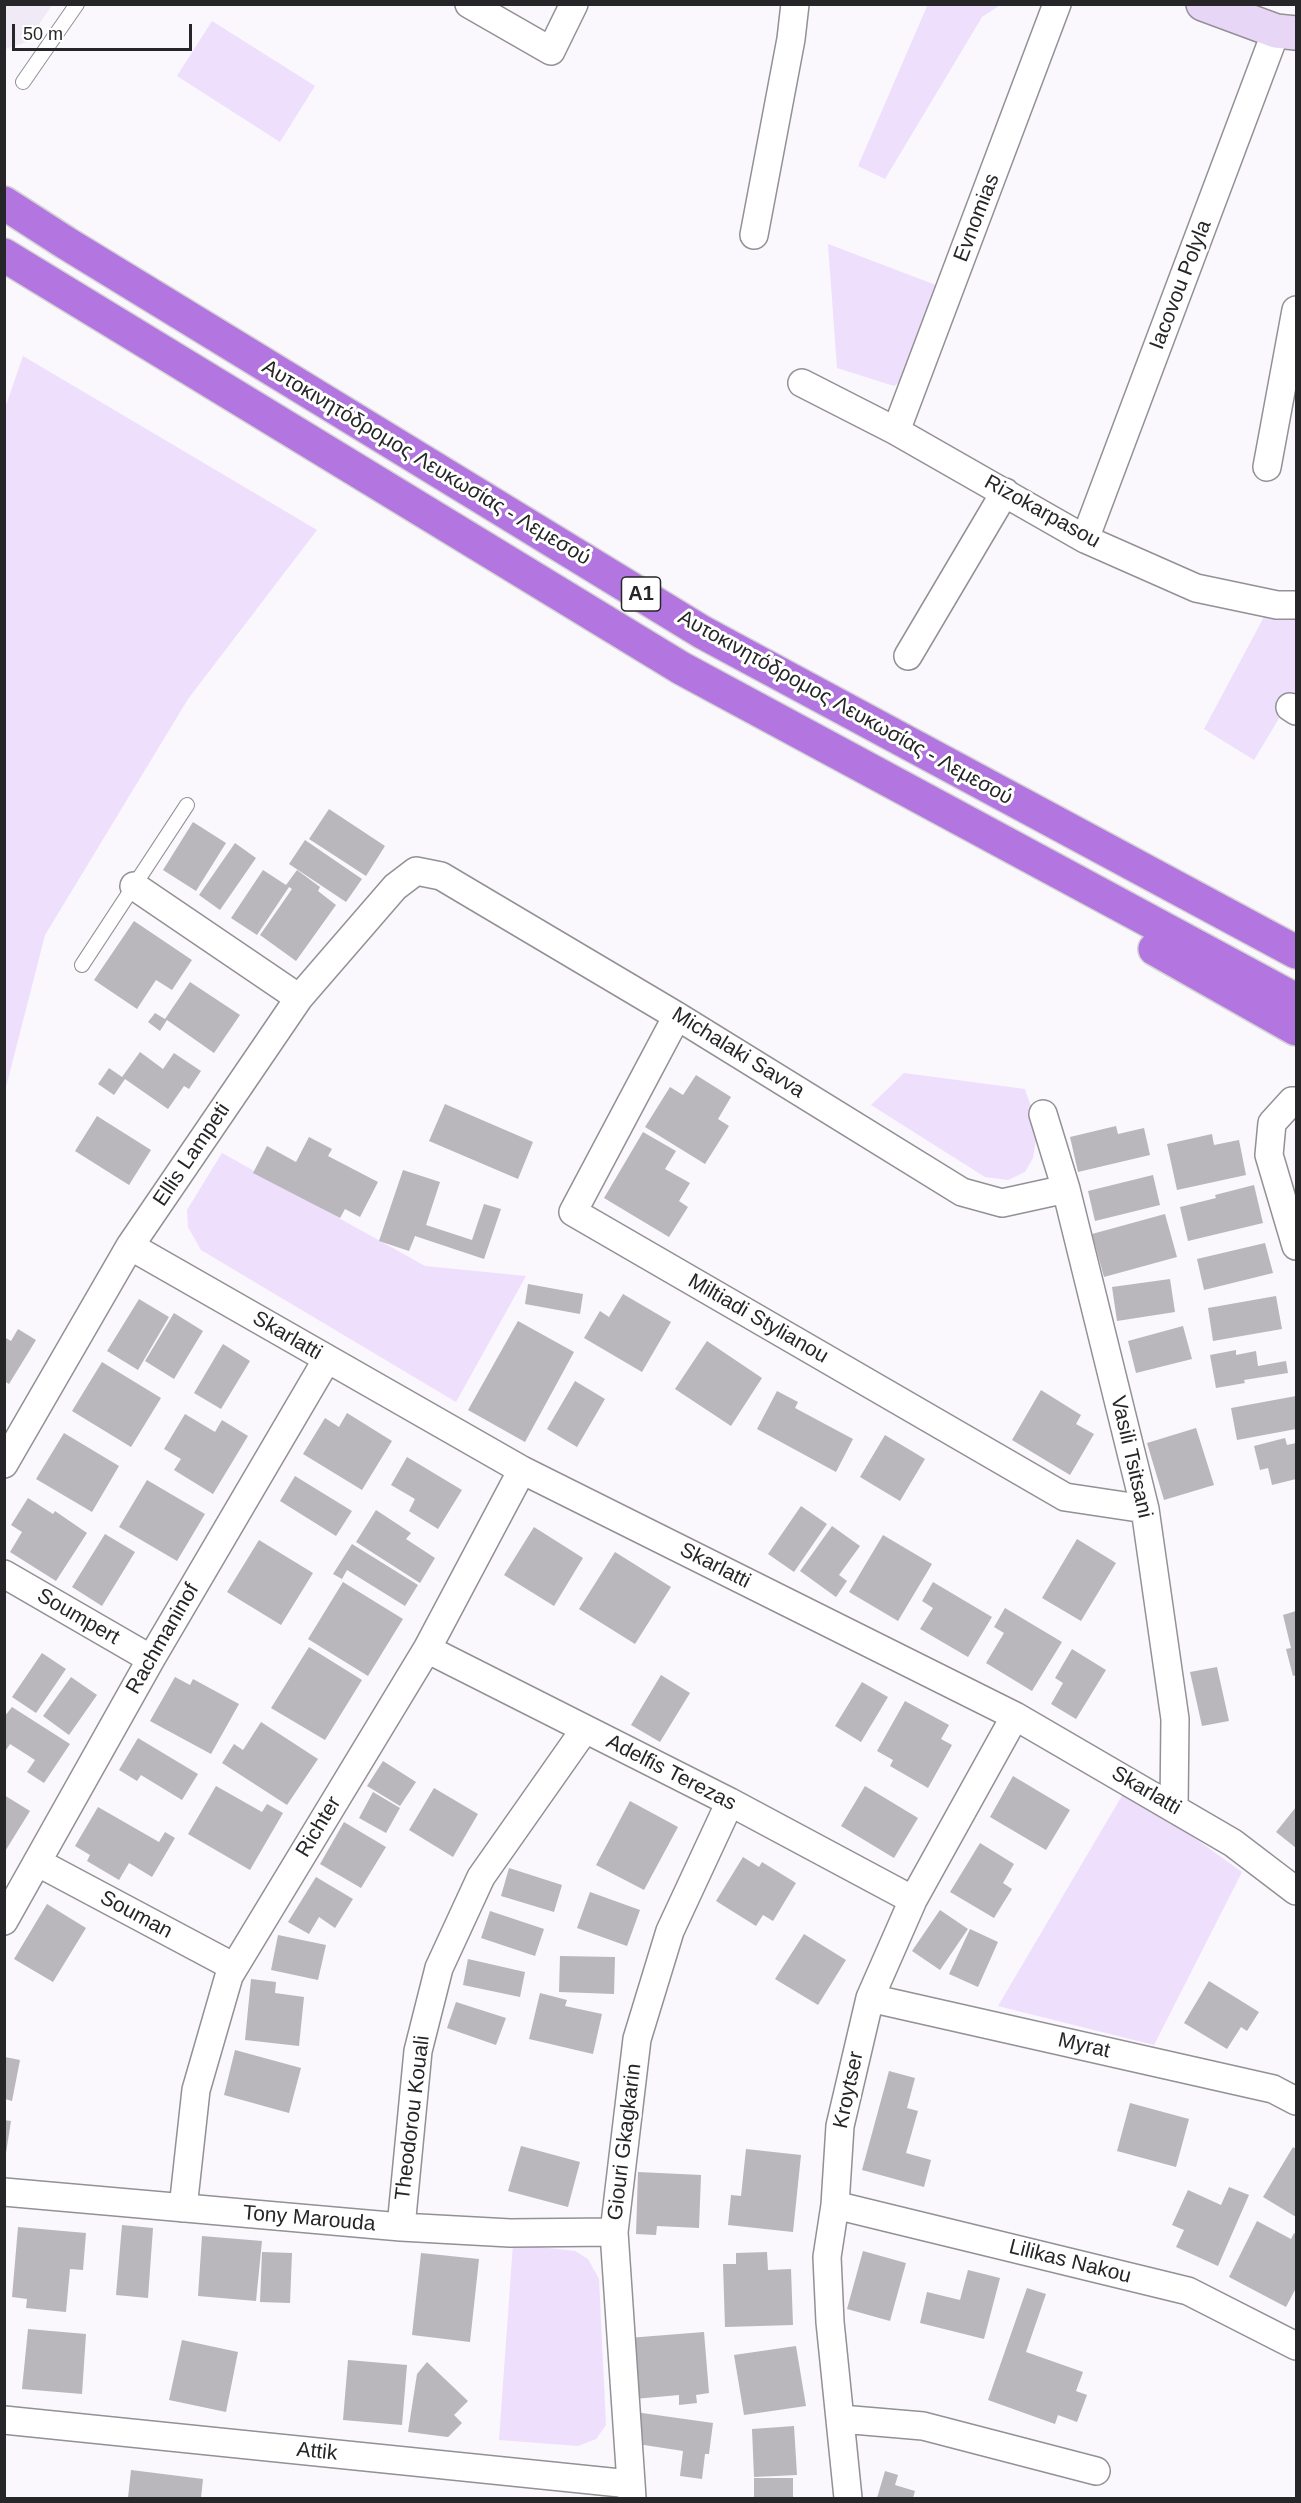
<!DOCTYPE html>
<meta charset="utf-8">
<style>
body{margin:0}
#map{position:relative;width:1301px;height:2503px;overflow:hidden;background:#faf7fd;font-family:Helvetica,sans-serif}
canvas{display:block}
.frame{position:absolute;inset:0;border:6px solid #262527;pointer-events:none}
.scale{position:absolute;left:12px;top:24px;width:180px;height:27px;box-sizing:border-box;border:3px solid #262527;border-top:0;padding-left:8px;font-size:18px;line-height:21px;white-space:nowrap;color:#262527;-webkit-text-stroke:4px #fff;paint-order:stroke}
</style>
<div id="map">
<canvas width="1301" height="2503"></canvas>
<div class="frame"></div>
<div class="scale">50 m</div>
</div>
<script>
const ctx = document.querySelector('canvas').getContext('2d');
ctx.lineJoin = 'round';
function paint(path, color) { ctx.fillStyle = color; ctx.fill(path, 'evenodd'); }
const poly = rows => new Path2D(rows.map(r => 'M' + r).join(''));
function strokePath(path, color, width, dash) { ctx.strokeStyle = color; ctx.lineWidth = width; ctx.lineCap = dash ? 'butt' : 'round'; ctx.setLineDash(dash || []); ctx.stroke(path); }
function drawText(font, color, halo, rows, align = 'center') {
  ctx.font = font + ' Helvetica,sans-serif'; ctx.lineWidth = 6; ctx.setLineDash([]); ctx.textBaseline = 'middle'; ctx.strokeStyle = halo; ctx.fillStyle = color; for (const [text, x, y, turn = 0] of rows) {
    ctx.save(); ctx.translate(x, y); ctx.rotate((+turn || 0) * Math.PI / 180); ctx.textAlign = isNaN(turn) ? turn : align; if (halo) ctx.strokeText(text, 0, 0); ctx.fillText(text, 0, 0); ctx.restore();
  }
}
paint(poly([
 [4,5,5,4,52,5,27,42,5,49]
]), '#f0e9f6');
paint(poly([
 [928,4,1000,5,982,17,885,179,858,166],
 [212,21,315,86,280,142,177,76],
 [828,244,941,287,906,377,894,386,837,368],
 [23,356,317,530,188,699,45,935,5,1091,4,411],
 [1265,615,1296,616,1296,690,1254,760,1204,729],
 [904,1073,1025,1089,1038,1127,1033,1158,1025,1172,1008,1180,985,1177,871,1105],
 [222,1153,425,1266,526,1276,456,1402,201,1250,188,1227,187,1210],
 [1126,1789,1242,1872,1154,2045,998,2006],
 [513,2244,575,2251,588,2259,599,2279,606,2425,596,2439,578,2446,499,2440]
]), '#eedffc');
paint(poly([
 [329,809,385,846,366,876,309,839],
 [193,822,226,843,196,891,163,870],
 [305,840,362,879,346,902,289,864],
 [235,843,256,858,220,910,199,895],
 [263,870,286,885,297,870,320,887,318,891,336,905,296,961,260,935,292,889,289,887,257,935,231,918],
 [134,921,192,960,172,990,156,980,137,1009,94,980],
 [190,982,240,1015,214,1053,167,1020,160,1031,148,1022,155,1013,165,1019],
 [140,1052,163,1069,174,1053,201,1071,189,1089,184,1086,168,1109,125,1079,114,1095,98,1084,109,1068,122,1077],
 [696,1075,731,1097,718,1119,729,1126,705,1164,645,1127,670,1087,683,1095],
 [445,1104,533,1142,518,1179,429,1141],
 [97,1116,151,1150,129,1185,75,1151],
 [1116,1126,1118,1134,1144,1128,1150,1155,1078,1172,1070,1137],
 [643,1132,676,1151,665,1169,690,1183,679,1201,688,1207,669,1237,604,1198],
 [1212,1134,1214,1145,1239,1140,1246,1175,1177,1190,1167,1144],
 [309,1137,332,1149,328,1156,378,1182,360,1217,345,1209,340,1218,253,1173,267,1146,296,1162],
 [403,1170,440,1182,426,1225,472,1240,484,1204,501,1209,484,1259,415,1236,409,1251,379,1241],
 [1153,1175,1160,1205,1095,1221,1088,1191],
 [1254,1185,1263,1223,1188,1241,1180,1207,1216,1198,1215,1195],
 [1165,1214,1177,1257,1104,1277,1092,1234],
 [1265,1243,1273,1273,1204,1290,1197,1259],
 [1170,1279,1175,1312,1117,1321,1112,1287],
 [528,1284,583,1294,580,1314,525,1304],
 [623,1294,671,1322,642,1372,584,1338,600,1311,609,1317],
 [1276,1296,1282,1329,1213,1341,1208,1308],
 [139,1299,169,1317,138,1370,107,1351],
 [174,1313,203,1331,174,1379,145,1361],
 [518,1321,574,1352,525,1442,468,1410],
 [1183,1326,1192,1359,1136,1373,1128,1341],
 [18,1329,36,1340,9,1384,4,1381,4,1337,11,1341],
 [707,1341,762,1378,731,1426,675,1389],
 [223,1344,250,1361,221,1409,194,1393],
 [1236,1350,1236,1355,1256,1351,1258,1366,1286,1361,1288,1373,1244,1380,1245,1383,1216,1388,1210,1355],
 [102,1362,161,1398,131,1447,72,1411],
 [575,1381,605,1399,577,1447,547,1429],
 [1041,1390,1081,1415,1076,1424,1094,1434,1070,1475,1012,1440],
 [777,1391,798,1402,795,1408,853,1439,836,1472,757,1429],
 [1296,1396,1296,1429,1237,1440,1231,1408],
 [347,1413,392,1441,362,1490,303,1454,325,1418,339,1427],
 [185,1414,215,1432,222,1420,248,1436,213,1494,174,1470,181,1459,164,1449],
 [1196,1428,1214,1485,1164,1500,1147,1443],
 [64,1433,119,1466,92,1512,36,1479],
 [885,1435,925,1459,900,1501,860,1477],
 [1285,1438,1287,1445,1296,1443,1296,1479,1272,1485,1268,1468,1260,1470,1254,1446],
 [407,1457,462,1490,438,1529,409,1511,415,1499,391,1485],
 [295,1476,352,1511,336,1536,280,1501],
 [147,1480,205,1514,177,1561,119,1527],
 [28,1498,53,1514,55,1511,87,1533,56,1581,10,1552,22,1532,11,1525],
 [801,1506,827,1524,794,1572,768,1554],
 [376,1510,411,1533,406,1539,435,1558,420,1583,356,1542],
 [832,1526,860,1546,839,1575,847,1581,836,1597,800,1571],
 [534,1527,583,1558,554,1606,504,1575],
 [105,1534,135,1552,102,1606,72,1587],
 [883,1535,932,1564,898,1621,849,1592],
 [1077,1539,1116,1563,1081,1621,1042,1598],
 [259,1540,313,1573,281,1625,227,1592],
 [352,1544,418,1585,405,1606,347,1570,342,1579,333,1574],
 [615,1552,671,1587,635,1644,579,1609],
 [343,1582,403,1619,368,1676,308,1639],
 [933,1582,992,1617,968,1657,920,1629,933,1608,922,1601],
 [1005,1608,1062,1642,1032,1691,986,1663,1004,1633,994,1627],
 [1296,1611,1296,1675,1293,1676,1286,1649,1291,1648,1283,1615],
 [309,1647,362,1680,325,1740,271,1708],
 [1072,1649,1106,1670,1076,1719,1051,1704,1063,1683,1055,1678],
 [42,1653,66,1669,36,1713,12,1697],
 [1217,1667,1229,1721,1202,1726,1190,1672],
 [661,1675,690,1693,660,1742,631,1725],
 [71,1677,97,1695,69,1735,43,1716],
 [175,1677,190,1685,193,1679,239,1704,211,1754,150,1721],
 [862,1682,888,1697,861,1742,835,1726],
 [905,1701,949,1725,941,1739,952,1745,928,1788,890,1766,893,1760,877,1751],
 [12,1707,70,1744,44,1783,27,1772,35,1760,10,1744,4,1753,4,1717],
 [261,1722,318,1759,287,1805,222,1763,234,1744,243,1750],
 [138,1738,198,1774,182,1800,141,1775,137,1781,119,1770],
 [383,1761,416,1782,400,1806,367,1786],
 [1013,1776,1070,1810,1046,1850,990,1817],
 [216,1786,262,1812,267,1804,283,1813,250,1870,188,1834],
 [865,1786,918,1818,894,1858,841,1826],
 [434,1788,478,1814,453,1857,409,1830],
 [373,1792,400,1808,386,1833,359,1818],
 [4,1795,30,1811,4,1853],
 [630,1801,678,1827,644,1890,596,1865],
 [98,1807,159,1842,165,1832,175,1838,152,1877,129,1863,119,1880,87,1861,90,1855,75,1846],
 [1296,1807,1296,1848,1276,1832],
 [344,1822,386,1847,361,1888,320,1864],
 [980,1843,1014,1864,1003,1883,1012,1889,994,1918,950,1892],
 [743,1857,759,1867,762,1862,796,1883,773,1921,763,1915,756,1926,716,1901],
 [509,1868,562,1885,554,1912,501,1896],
 [316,1877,353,1899,335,1928,319,1917,309,1934,288,1922],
 [590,1892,640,1910,627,1946,577,1928],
 [47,1904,86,1928,53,1982,14,1959],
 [940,1910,968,1929,940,1970,912,1951],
 [490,1911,544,1929,535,1956,481,1938],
 [970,1929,998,1942,978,1987,949,1974],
 [804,1934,846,1960,818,2005,775,1979],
 [278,1935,326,1945,318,1980,271,1970],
 [560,1956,615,1957,614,1994,559,1992],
 [468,1959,525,1972,520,1997,463,1985],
 [251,1979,276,1982,275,1993,304,1997,299,2046,245,2040],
 [1209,1981,1259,2012,1247,2031,1241,2027,1227,2049,1184,2023],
 [540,1993,567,2000,565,2006,602,2014,593,2054,529,2039],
 [456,2002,506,2018,496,2045,447,2028],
 [235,2050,301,2068,289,2113,224,2095],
 [5,2057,20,2060,12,2101,5,2099],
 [889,2071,915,2078,907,2108,918,2111,906,2153,931,2160,924,2187,862,2170],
 [1130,2103,1189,2119,1176,2167,1117,2151],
 [4,2120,11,2121,6,2153,4,2153],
 [521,2146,580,2162,568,2207,508,2191],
 [1293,2147,1296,2149,1296,2217,1263,2197],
 [746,2149,801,2155,793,2232,728,2225,731,2195,741,2196],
 [638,2172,701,2175,699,2228,657,2226,656,2235,636,2234],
 [1229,2187,1249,2195,1218,2266,1176,2247,1184,2230,1172,2225,1188,2190,1221,2205],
 [1257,2221,1291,2239,1294,2233,1296,2235,1296,2288,1286,2307,1229,2277],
 [122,2225,153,2228,148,2298,116,2295],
 [18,2227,86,2233,83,2270,70,2269,66,2312,26,2308,27,2299,12,2297],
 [202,2236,262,2241,256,2301,198,2296],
 [863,2251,906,2263,890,2321,847,2309],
 [262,2252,292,2253,290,2303,260,2302],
 [767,2252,768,2270,791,2269,793,2325,725,2327,723,2264,736,2264,736,2253],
 [421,2253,479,2259,470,2342,412,2335],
 [968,2270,1000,2278,984,2339,920,2323,927,2292,960,2300],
 [1027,2288,1046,2294,1026,2352,1083,2372,1076,2391,1087,2395,1077,2422,1058,2415,1055,2424,988,2400],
 [28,2329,86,2334,82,2394,22,2389],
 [704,2332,709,2393,696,2395,697,2403,679,2405,679,2395,634,2399,628,2338],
 [182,2340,238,2352,226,2412,169,2400],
 [796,2346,806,2406,744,2415,734,2355],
 [348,2360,407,2365,402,2425,343,2420],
 [427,2362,468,2401,454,2415,462,2423,448,2437,408,2432,417,2374],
 [635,2412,713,2423,709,2454,705,2454,702,2479,680,2476,683,2451,631,2443],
 [794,2426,797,2475,754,2477,752,2429],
 [131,2470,203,2479,201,2498,128,2498],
 [885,2471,898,2475,895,2485,915,2491,913,2498,877,2498],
 [754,2478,793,2478,793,2498,754,2498]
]), '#b9b6bc');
const lane = poly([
 [23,82,77,4],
 [82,965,187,805]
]);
const street = poly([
 [469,4,551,51,574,4],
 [754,235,791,39,795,4],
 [802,383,896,431,1085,539,1196,588,1277,605,1296,605],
 [896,431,1057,4],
 [1267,467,1296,310],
 [1085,539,1276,31],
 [908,656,1005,492],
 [1290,707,1296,711],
 [134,886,299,998],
 [677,1016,573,1212,1065,1497,1145,1509],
 [1296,1101,1292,1101,1272,1123,1269,1155,1296,1246],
 [1043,1114,1066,1189,1145,1509,1175,1719,1174,1807],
 [130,1246,522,1470,1015,1716,1233,1843,1296,1891],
 [4,1464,130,1246,299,998,395,887,416,871,441,876,677,1016,962,1192,1002,1203,1066,1189],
 [4,1574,151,1659],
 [427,1649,730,1802,913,1900],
 [37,1862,234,1967],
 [4,1921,151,1659,327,1359],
 [870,1998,1273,2089,1296,2101],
 [4,2192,401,2227,510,2233,614,2232],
 [835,2205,1188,2291,1296,2346],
 [183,2208,196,2090,229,1976,427,1649,522,1470],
 [401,2227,418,2051,439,1968,481,1877,585,1729],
 [841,2419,923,2426,1096,2471],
 [4,2420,630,2484],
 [632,2498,614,2232,637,2039,670,1931,730,1802],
 [848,2498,830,2322,827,2257,835,2205,840,2126,870,1998,913,1900,1015,1716]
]);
const secondary = poly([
 [1203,4,1276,31,1296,33]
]);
const highway = poly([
 [4,203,66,243,702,632,1296,952],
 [4,255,681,668,1296,1000],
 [1155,949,1296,1029]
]);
strokePath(lane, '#939096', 16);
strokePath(street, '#939096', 30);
strokePath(secondary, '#939096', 36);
strokePath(highway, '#d4d3d4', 36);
strokePath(lane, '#fff', 14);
strokePath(street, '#fff', 27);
strokePath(secondary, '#e8d6f6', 33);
strokePath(highway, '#b376e0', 33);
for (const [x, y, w] of [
 [641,594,39]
]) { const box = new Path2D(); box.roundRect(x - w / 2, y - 17, w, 34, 4.5); ctx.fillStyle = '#fff'; ctx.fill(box); strokePath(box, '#262527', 1.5); }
drawText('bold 20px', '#262527', null, [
 ["A1",641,594]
]);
drawText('21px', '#262527', '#fff', [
 ["Evnomias",977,218,-69],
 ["Iacovou Polyla",1181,285,-69],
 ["Αυτοκινητόδρομος Λευκωσίας - Λεμεσού",426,463,31],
 ["Rizokarpasou",1042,512,29],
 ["Αυτοκινητόδρομος Λευκωσίας - Λεμεσού",845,708,29],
 ["Michalaki Savva",738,1053,32],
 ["Ellis Lampeti",192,1155,-56],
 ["Miltiadi Stylianou",758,1319,30],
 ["Skarlatti",287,1336,30],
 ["Vasili Tsitsani",1131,1457,77],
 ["Skarlatti",715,1566,27],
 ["Soumpert",78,1617,30],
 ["Rachmaninof",163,1639,-60],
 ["Adelfis Terezas",671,1773,27],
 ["Skarlatti",1146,1791,30],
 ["Richter",319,1827,-59],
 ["Souman",136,1915,28],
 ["Myrat",1084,2046,13],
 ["Kroytser",849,2090,-78],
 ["Theodorou Kouali",413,2118,-83],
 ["Giouri Gkagkarin",625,2142,-83],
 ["Tony Marouda",309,2219,5],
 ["Lilikas Nakou",1070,2262,14],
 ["Attik",317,2452,6]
]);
</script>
